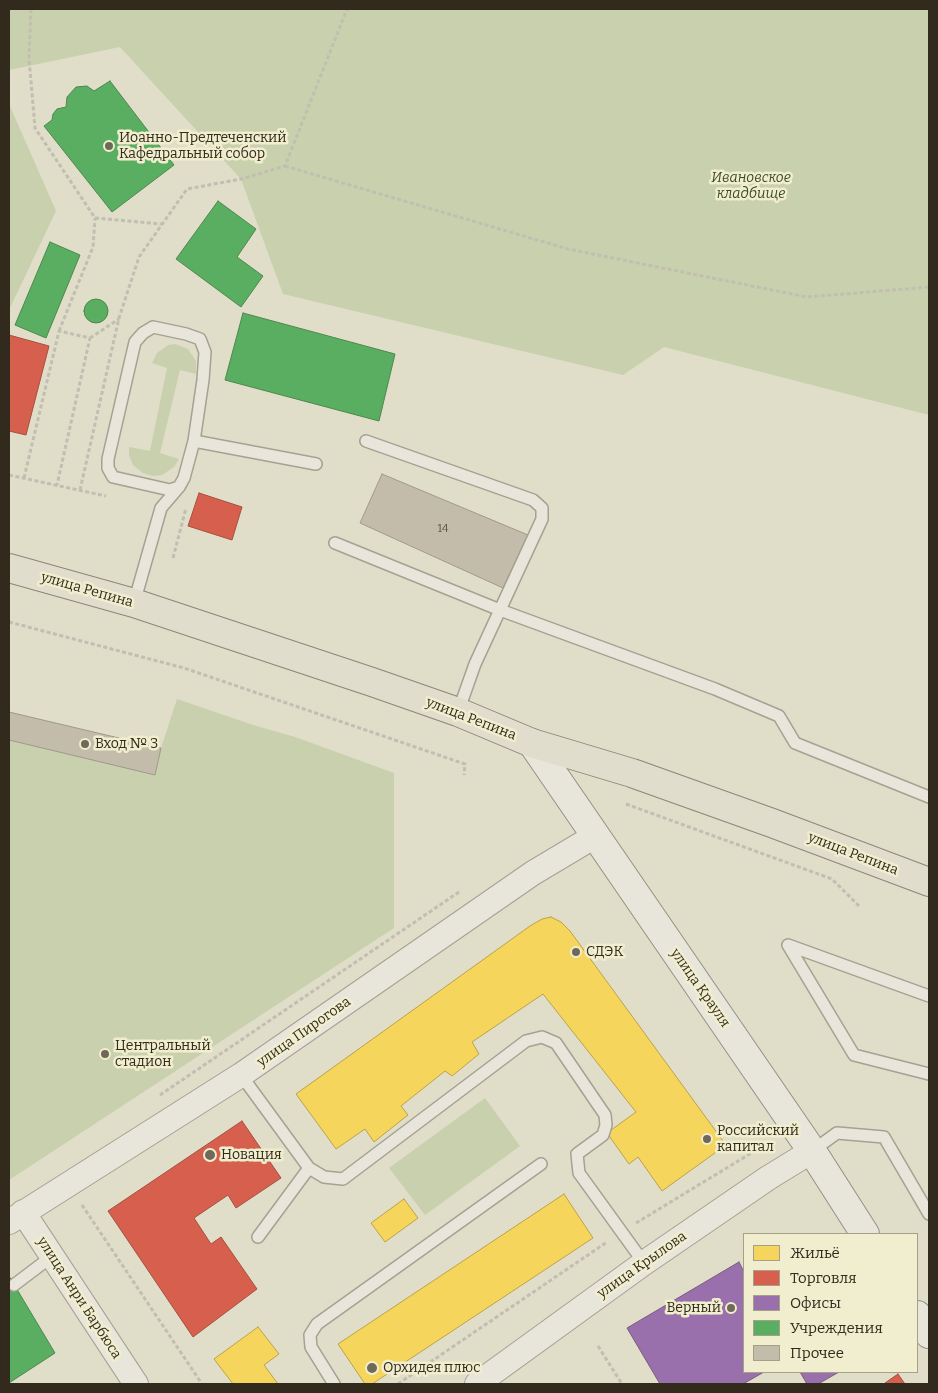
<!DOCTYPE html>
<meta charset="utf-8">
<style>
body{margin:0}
#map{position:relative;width:938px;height:1393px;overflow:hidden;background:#e0ddc9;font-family:Bitter,serif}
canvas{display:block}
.frame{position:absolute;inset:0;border:10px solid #322b1d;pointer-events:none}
.legend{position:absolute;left:743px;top:1233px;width:175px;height:140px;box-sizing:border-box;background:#f1eecf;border:1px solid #a5a088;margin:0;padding:6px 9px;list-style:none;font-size:15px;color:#322b1d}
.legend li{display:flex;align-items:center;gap:10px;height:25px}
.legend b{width:25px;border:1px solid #a5a088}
</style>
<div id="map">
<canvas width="938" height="1393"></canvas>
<div class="frame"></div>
<ul class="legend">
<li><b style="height:14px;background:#f6d55c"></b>Жильё</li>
<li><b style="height:14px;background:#d6604d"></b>Торговля</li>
<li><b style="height:14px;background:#9970ab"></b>Офисы</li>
<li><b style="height:14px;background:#5aae61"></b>Учреждения</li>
<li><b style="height:14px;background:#c3bcaa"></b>Прочее</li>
</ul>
</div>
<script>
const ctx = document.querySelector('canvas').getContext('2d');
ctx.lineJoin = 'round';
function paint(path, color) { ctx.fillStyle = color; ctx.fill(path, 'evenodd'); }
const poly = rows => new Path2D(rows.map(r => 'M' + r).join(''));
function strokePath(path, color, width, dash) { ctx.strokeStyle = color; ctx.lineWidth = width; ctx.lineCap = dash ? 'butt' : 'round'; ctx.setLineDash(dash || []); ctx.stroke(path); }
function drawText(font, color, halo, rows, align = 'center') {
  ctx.font = font + ' Bitter,serif'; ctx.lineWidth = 5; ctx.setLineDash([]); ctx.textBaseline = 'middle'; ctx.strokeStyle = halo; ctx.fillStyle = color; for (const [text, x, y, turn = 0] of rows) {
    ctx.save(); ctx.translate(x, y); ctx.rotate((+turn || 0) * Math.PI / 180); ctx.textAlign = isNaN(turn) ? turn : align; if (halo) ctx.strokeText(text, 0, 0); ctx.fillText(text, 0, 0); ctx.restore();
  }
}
paint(poly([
 [9,9,929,9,929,415,664,347,623,375,283,294,241,179,120,47,9,70],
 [9,104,56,211,9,310],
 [175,344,188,349,196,361,196,374,180,370,160,453,179,459,174,467,162,475,153,476,143,473,133,465,129,455,129,447,150,451,167,368,152,363,157,353,168,345],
 [177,699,253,725,295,737,394,773,394,928,9,1180,9,712,161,748],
 [485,1098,520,1146,425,1215,389,1168]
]), '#c9d0ad');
const homes = poly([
 [551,917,561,922,570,931,726,1145,662,1191,638,1157,629,1164,607,1133,636,1112,543,994,472,1042,479,1054,452,1076,445,1071,401,1106,408,1115,374,1142,365,1129,336,1149,296,1094,530,926,542,919,551,917],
 [564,1194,593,1238,372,1384,365,1384,338,1344,564,1194],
 [404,1199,418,1218,385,1242,371,1223,404,1199],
 [258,1327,279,1354,264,1365,278,1384,233,1384,214,1359,258,1327]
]);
paint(homes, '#f6d55c');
strokePath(homes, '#bba249', 1);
const shops = poly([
 [9,335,49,346,26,435,9,431,9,335],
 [199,493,242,507,232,540,188,526,199,493],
 [242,1121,281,1178,236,1208,228,1195,194,1218,211,1244,221,1237,257,1289,193,1337,108,1211,242,1121],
 [898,1374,905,1384,886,1384,885,1383,898,1374]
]);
paint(shops, '#d6604d');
strokePath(shops, '#a5503f', 1);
const offices = poly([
 [739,1262,744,1272,744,1372,764,1372,743,1384,660,1384,627,1328,739,1262],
 [800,1372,839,1372,818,1384,807,1384,800,1372]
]);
paint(offices, '#9970ab');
strokePath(offices, '#7a5b80', 1);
const public = poly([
 [110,81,174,165,112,212,44,126,52,120,53,114,57,109,66,107,67,97,76,87,87,86,94,91,110,81],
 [218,201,256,229,237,257,263,276,241,307,176,259,218,201],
 [50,242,80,255,46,338,15,325,50,242],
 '84 311a12 12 0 1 1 24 0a12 12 0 1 1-24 0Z',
 [243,313,395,354,379,421,225,380,243,313],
 [9,1276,55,1353,9,1383,9,1276]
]);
paint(public, '#5aae61');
strokePath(public, '#4e874d', 1);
const building = poly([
 [382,474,528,535,503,588,360,523,382,474],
 [9,712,161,748,155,775,9,740,9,712]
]);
paint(building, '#c3bcaa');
strokePath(building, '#9f998a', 1);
const lane = poly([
 [194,441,316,464],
 [366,441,533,500,542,508,542,519,475,664,458,712],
 [335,543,500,610,715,689,779,716,795,743,929,797],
 [134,603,161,508,179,487,184,478,194,441,203,380,205,352,200,339,186,334,153,327,143,333,135,342,108,459,108,468,113,477,170,490,179,487],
 [929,996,788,945,854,1055,929,1074],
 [241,1075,309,1168],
 [812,1151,837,1133,884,1137,929,1214],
 [258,1237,309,1168,324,1177,343,1179,526,1041,542,1037,556,1043,605,1115,606,1125,603,1135,577,1154,579,1173,644,1263],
 [14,1285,51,1257],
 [334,1384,311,1347,310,1335,317,1324,541,1164]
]);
const street = poly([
 [23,1212,136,1384],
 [9,1222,241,1075,533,873,595,836],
 [477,1384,644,1263,768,1178,812,1151]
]);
const secondary = poly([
 [532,743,812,1151,865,1234],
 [917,1315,929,1334]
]);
const primary = poly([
 [9,568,134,603,372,682,458,712,532,743,632,773,772,823,929,882]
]);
strokePath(lane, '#a5a193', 14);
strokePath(street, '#a5a193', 26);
strokePath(secondary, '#949183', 30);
strokePath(primary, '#8a8779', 30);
strokePath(poly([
 [31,9,29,58,35,128,95,218,161,224],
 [285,166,568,249,807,297,929,287],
 [59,331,93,247,95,218],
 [90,338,119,319],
 [9,475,106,496],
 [24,478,59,331,90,338,57,485],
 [80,490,119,318,139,257,187,189,241,179,285,166,347,9],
 [173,558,186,508],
 [9,622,184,668,465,764,464,775],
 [626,804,832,879,859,906],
 [160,1095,459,892],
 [82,1205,202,1384],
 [636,1223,753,1152],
 [598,1346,622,1384],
 [398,1384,607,1242]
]), '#c1beb2', 3, [4, 2.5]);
strokePath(lane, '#e8e6da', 11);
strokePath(street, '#e8e6da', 24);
strokePath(secondary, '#e8e6da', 28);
strokePath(primary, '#e0ddcc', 28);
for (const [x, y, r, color] of [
 [109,146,5,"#6f6959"],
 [85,744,5,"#6f6959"],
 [576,952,5,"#6f6959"],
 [105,1054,5,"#6f6959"],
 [707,1139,5,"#6f6959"],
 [210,1155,6,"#6f6959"],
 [731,1308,5,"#6f6959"],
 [372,1368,6,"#6f6959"]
]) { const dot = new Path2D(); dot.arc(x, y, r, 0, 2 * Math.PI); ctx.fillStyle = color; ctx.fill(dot); strokePath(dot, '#f1eecf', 2); }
drawText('11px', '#564f40', null, [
 ["14",443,529]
]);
drawText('14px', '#322b1d', '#f1eecf', [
 ["Иоанно-Предтеченский",119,138],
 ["Кафедральный собор",119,154],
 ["Вход № 3",95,744],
 ["СДЭК",586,952],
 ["Центральный",115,1046],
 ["стадион",115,1062],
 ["Российский",717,1131],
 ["капитал",717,1147],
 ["Новация",221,1155],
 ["Верный",721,1308,"right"],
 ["Орхидея плюс",383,1368]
], 'left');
drawText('italic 14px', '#3b4c25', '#f1eecf', [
 ["Ивановское",751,178],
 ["кладбище",751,194]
]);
drawText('14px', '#322b1d', '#f1eecf', [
 ["улица Репина",87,590,16],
 ["улица Репина",471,719,21],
 ["улица Репина",853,854,21],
 ["улица Крауля",700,988,55],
 ["улица Пирогова",304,1032,-35],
 ["улица Крылова",642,1265,-35],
 ["улица Анри Барбюса",79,1298,57]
]);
</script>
